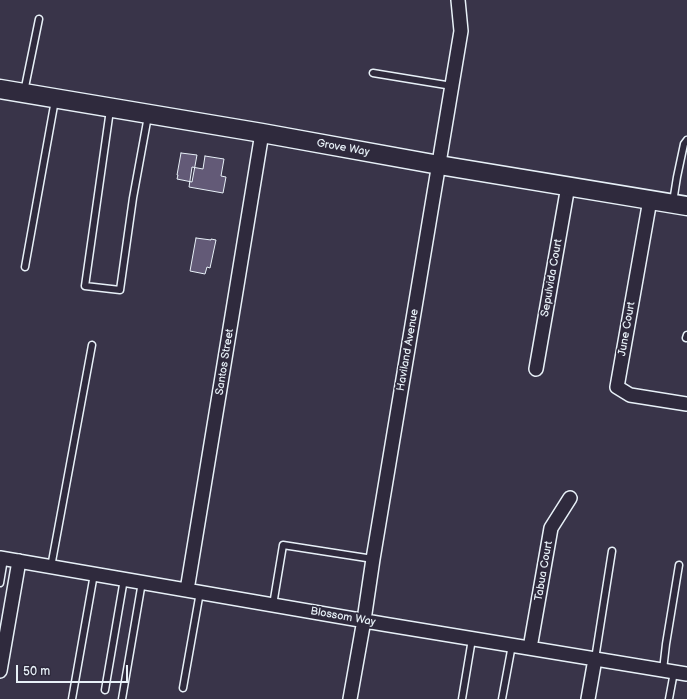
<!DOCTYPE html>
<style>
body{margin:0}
#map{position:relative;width:687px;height:699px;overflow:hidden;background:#393449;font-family:"Balsamiq Sans",sans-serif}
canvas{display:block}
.scale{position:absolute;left:16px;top:665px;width:112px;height:18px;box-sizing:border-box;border:2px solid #e8f1f8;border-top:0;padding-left:5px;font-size:12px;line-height:14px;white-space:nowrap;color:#e8f1f8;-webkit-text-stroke:3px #2f2a3d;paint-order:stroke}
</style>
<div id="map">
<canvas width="687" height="699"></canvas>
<div class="scale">50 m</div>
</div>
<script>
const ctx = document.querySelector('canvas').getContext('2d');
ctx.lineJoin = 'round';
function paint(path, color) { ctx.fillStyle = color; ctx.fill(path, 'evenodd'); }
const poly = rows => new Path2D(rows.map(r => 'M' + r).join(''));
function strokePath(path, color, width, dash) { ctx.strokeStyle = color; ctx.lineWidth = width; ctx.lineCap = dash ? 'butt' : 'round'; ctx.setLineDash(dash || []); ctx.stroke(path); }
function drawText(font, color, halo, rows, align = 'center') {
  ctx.font = font + ' "Balsamiq Sans",sans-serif'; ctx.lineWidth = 3.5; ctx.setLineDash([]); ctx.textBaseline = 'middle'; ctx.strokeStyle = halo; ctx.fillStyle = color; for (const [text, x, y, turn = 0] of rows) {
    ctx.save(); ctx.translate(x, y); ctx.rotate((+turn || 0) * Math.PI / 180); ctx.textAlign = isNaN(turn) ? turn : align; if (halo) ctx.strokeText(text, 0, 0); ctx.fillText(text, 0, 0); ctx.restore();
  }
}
const building = poly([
 [181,153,197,155,192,182,177,179,178,175,177,175,181,153],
 [205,156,224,159,221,176,226,177,223,193,189,187,192,167,203,169,205,156],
 [196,238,211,240,211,239,216,240,210,268,207,267,205,274,190,271,196,238]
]);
paint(building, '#635a77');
strokePath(building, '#e8f1f8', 1);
const lane = poly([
 [373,73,452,86],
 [24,92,39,19],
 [110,110,85,286,120,290,133,198,148,116],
 [673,202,677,177,684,144,687,140],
 [25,267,55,100],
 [686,338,687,335],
 [51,567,92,345],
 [0,583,4,559],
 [273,605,283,545,373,559],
 [595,659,612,551],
 [663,670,666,644,679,565],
 [183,688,200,592],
 [105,690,124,579],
 [72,699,94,574],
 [122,699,142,582],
 [462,699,472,639],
 [502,699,512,645],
 [669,699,674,672]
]);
const street = poly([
 [650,200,617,387,630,395,687,404],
 [536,369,568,186],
 [0,558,383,624,687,674],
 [187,590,262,133],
 [530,648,551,528,570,498],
 [0,671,19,561],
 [350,699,364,620,373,559,461,31,458,0],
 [588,699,595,659]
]);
const secondary = poly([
 [0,89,262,133,439,165,687,206]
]);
strokePath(lane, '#e8f1f8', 9);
strokePath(street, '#e8f1f8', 16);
strokePath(secondary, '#e8f1f8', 21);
strokePath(lane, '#2f2a3d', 6);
strokePath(street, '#2f2a3d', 13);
strokePath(secondary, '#2f2a3d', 18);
drawText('11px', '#e8f1f8', '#2f2a3d', [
 ["Grove Way",343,148,10],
 ["Sepulvida Court",552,278,-80],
 ["June Court",627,329,-80],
 ["Haviland Avenue",408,350,-80],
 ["Santos Street",225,362,-81],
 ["Tabua Court",544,571,-80],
 ["Blossom Way",343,617,10]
]);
</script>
